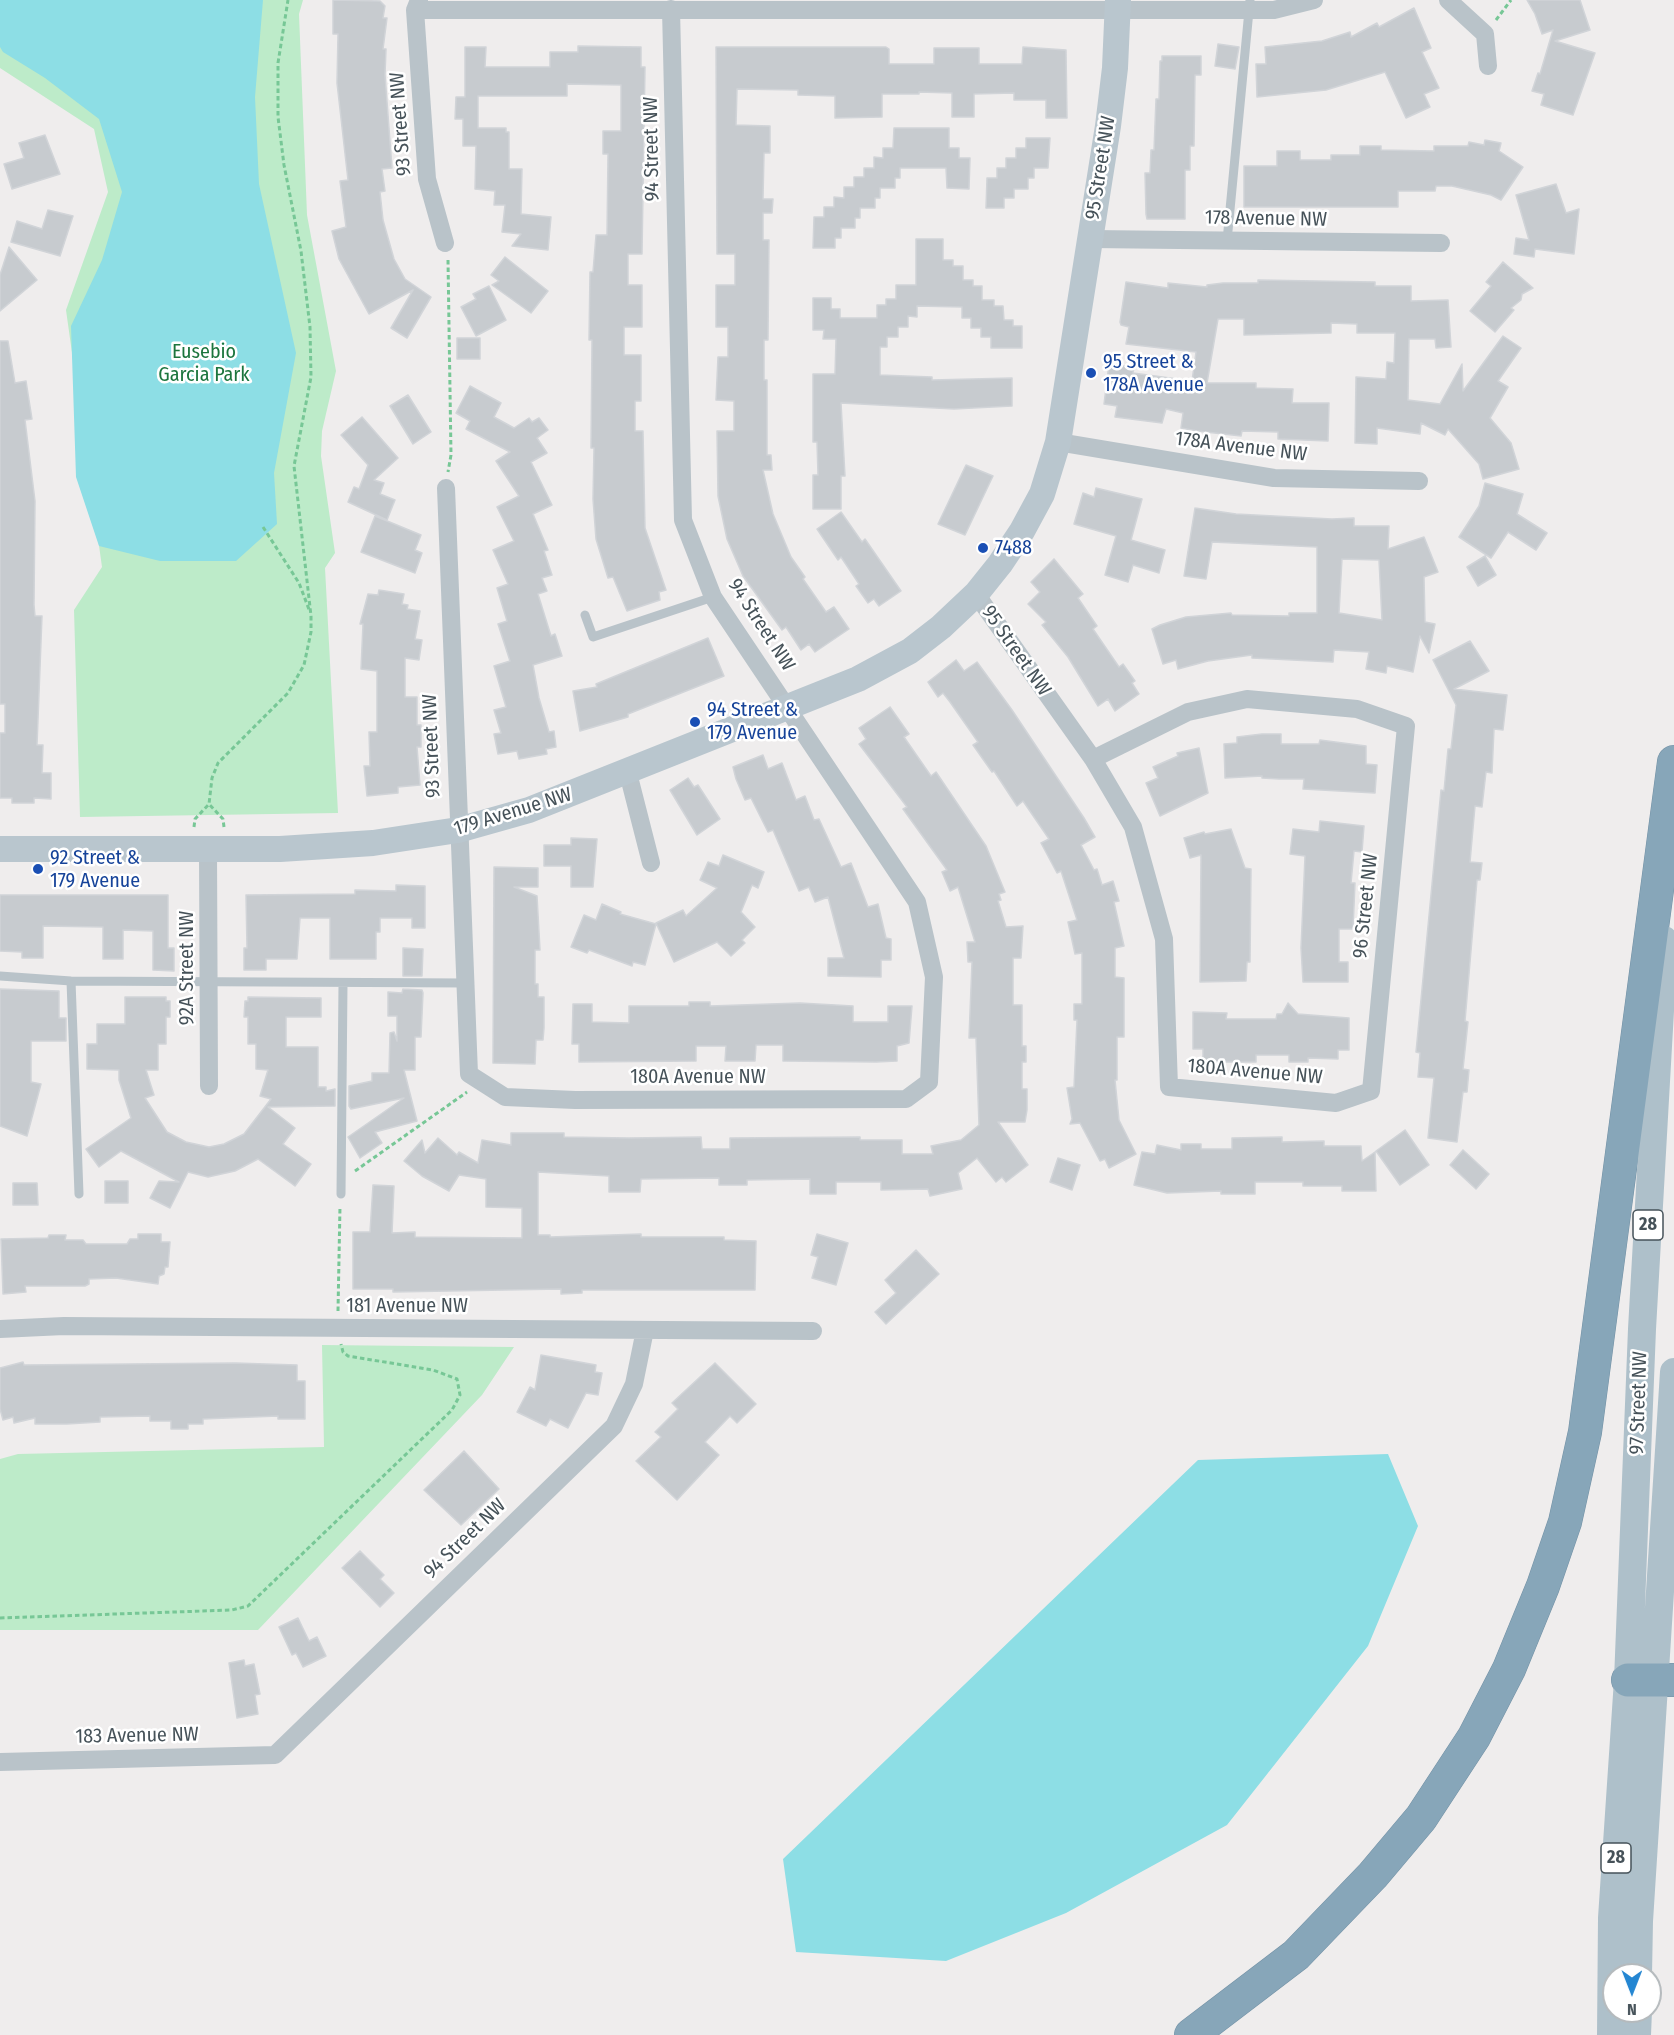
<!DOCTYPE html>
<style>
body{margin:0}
#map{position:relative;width:1674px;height:2035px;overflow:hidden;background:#efeded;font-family:"Fira Sans Condensed",sans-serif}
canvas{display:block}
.north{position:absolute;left:1602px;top:1963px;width:60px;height:60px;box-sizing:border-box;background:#fff;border:2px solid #b5babd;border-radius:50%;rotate:180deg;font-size:16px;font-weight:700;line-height:24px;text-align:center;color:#465259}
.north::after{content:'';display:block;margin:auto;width:21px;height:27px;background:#2486d2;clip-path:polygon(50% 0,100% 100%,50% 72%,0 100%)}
</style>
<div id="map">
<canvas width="1674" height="2035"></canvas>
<div class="north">N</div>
</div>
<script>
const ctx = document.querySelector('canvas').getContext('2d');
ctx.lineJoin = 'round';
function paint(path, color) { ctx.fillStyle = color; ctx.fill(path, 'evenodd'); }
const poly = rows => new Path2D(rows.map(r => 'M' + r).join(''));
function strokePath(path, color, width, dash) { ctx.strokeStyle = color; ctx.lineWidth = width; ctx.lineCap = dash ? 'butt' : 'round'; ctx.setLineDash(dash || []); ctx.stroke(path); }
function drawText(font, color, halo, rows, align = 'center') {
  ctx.font = font + ' "Fira Sans Condensed",sans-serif'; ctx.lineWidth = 5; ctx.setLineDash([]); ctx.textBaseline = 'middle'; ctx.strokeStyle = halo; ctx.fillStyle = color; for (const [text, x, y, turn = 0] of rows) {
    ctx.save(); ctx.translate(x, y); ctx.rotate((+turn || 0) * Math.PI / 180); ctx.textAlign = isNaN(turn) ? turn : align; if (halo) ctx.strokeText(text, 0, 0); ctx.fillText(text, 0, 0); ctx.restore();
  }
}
paint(poly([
 [0,0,303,0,299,14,307,215,336,371,322,431,321,456,335,553,325,568,338,813,80,817,74,610,102,567,66,310,108,192,94,129,0,68],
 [322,1345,514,1347,482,1395,258,1630,0,1630,0,1459,18,1454,324,1447]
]), '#bdebc9');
paint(poly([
 [0,0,263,0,255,97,259,184,296,353,274,473,277,524,236,561,160,561,99,546,76,477,71,326,102,260,122,192,99,119,45,78,3,52,0,47],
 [1388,1454,1418,1526,1368,1646,1227,1825,1066,1913,946,1961,796,1952,783,1859,1198,1460]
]), '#8ddee5');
const building = poly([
 [333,0,380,1,385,6,383,18,387,18,383,49,386,49,385,75,392,168,382,169,385,191,380,192,383,220,394,259,405,279,431,297,407,338,391,328,413,290,369,314,339,259,332,231,346,227,340,181,348,180,337,83,338,34,333,34,333,0],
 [1527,0,1580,0,1590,30,1555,41,1595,53,1573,115,1541,105,1544,94,1532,91,1538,73,1540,74,1553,30,1542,34,1535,14,1527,0],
 [1414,8,1431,48,1422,52,1439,88,1424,94,1430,107,1406,118,1385,72,1326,90,1257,97,1256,64,1266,64,1265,47,1322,41,1350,32,1351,37,1377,23,1379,27,1414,8],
 [1218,44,1239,47,1235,69,1215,66,1218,44],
 [578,46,641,47,641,67,645,67,642,254,628,254,628,285,642,285,642,327,624,327,624,355,641,355,641,401,635,401,635,431,643,431,645,528,666,590,659,592,660,600,627,611,613,577,608,578,596,539,593,499,594,448,591,448,592,340,589,340,590,272,593,272,596,235,607,235,608,154,603,154,603,131,621,131,621,85,567,84,567,96,478,96,478,128,506,128,506,132,509,132,509,169,522,169,521,214,551,217,548,250,512,246,521,234,502,232,505,205,494,205,495,191,475,189,476,146,463,146,463,119,455,119,456,97,465,97,465,47,486,47,485,67,550,67,550,52,578,52,578,46],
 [716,47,886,47,889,49,889,64,934,64,934,48,979,48,979,64,1022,64,1023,47,1066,50,1067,118,1046,118,1046,100,1014,100,1014,93,974,94,974,117,952,117,952,93,919,92,919,94,882,94,882,117,835,118,835,96,798,95,798,90,737,89,736,125,770,126,770,153,764,153,763,199,773,199,772,213,763,213,763,240,769,240,768,340,764,340,764,380,767,380,767,455,771,455,772,470,763,470,773,514,791,557,805,577,803,579,826,612,834,607,849,629,815,652,809,644,801,650,786,627,782,630,743,576,727,539,718,496,717,431,734,431,734,401,716,400,718,357,728,357,728,327,716,327,716,285,735,285,735,254,717,254,716,47],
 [1162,56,1201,56,1201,75,1195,75,1194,146,1190,146,1190,170,1185,170,1185,219,1147,219,1146,214,1145,173,1150,173,1151,150,1154,150,1156,99,1159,99,1160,61,1162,61,1162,56],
 [894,128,949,128,949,148,959,148,959,158,970,158,969,189,947,188,946,168,900,168,900,178,895,178,895,188,880,188,880,198,875,198,875,208,860,208,860,218,855,218,855,228,841,228,841,238,835,238,835,248,813,248,814,217,824,217,824,207,834,207,834,197,844,198,844,187,854,187,854,177,864,177,864,168,874,168,874,157,883,158,883,148,893,148,894,128],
 [45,135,60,174,12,189,4,164,24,158,19,143,45,135],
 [1026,138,1050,138,1048,168,1034,168,1034,178,1028,178,1028,189,1014,189,1014,198,1004,198,1004,208,986,208,987,178,997,178,997,168,1006,168,1006,158,1016,158,1016,148,1026,148,1026,138],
 [1485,140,1501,143,1499,151,1523,167,1501,200,1491,195,1452,186,1436,186,1435,191,1398,191,1398,207,1244,207,1244,166,1277,166,1277,151,1300,151,1300,160,1331,160,1331,155,1360,155,1360,146,1381,146,1381,150,1434,151,1434,146,1468,146,1469,142,1484,145,1485,140],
 [1556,184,1566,213,1579,209,1574,254,1535,249,1534,257,1514,254,1516,238,1529,240,1516,195,1556,184],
 [48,210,73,216,60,256,11,242,17,221,42,229,48,210],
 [916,239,943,239,943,260,953,260,953,266,963,266,963,280,973,280,973,286,982,286,982,300,994,300,994,306,1003,306,1004,320,1013,320,1013,326,1022,326,1022,348,991,348,991,337,981,337,981,328,971,328,971,318,962,318,962,307,917,306,917,317,908,316,908,327,898,327,898,337,887,337,887,347,880,347,880,375,932,377,932,380,1012,378,1012,406,954,409,841,403,845,476,841,476,841,509,813,509,813,475,818,475,817,442,813,442,813,374,835,374,836,339,823,339,824,330,813,330,813,298,831,298,831,309,840,309,840,318,877,318,877,305,886,305,886,299,896,299,896,285,916,285,916,239],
 [9,247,37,280,0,311,0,275,9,247],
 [505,257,548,291,531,313,492,285,499,281,491,275,505,257],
 [1503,262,1533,288,1522,294,1521,300,1511,308,1514,310,1495,332,1470,311,1491,286,1486,282,1503,262],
 [1258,280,1375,282,1375,286,1411,286,1411,301,1448,300,1451,347,1436,348,1435,339,1409,339,1408,400,1440,404,1462,364,1463,391,1503,336,1521,348,1498,381,1508,387,1490,418,1511,443,1519,469,1483,479,1479,464,1448,429,1445,435,1421,423,1420,434,1377,428,1377,444,1355,443,1356,377,1386,379,1387,362,1394,363,1395,333,1357,333,1357,324,1331,323,1331,333,1244,335,1244,319,1218,319,1207,383,1256,383,1256,388,1293,389,1292,403,1329,403,1328,441,1278,439,1278,432,1242,431,1241,436,1197,431,1181,428,1183,413,1166,409,1162,423,1115,417,1117,406,1104,404,1109,364,1134,367,1133,373,1192,381,1196,352,1126,344,1129,327,1121,325,1120,322,1126,282,1168,288,1168,283,1207,287,1207,285,1223,283,1258,283,1258,280],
 [489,286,506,320,476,336,461,307,476,299,473,294,489,286],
 [457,338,480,338,480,359,457,359,457,338],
 [0,341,8,341,15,383,26,381,32,419,25,420,35,501,34,605,35,616,42,616,37,745,43,745,42,773,51,773,51,799,34,798,34,803,12,803,12,798,0,798,0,733,5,733,5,704,0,704,0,341],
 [470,386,501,403,494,417,514,428,529,418,532,422,539,418,548,430,537,438,547,453,531,462,552,505,533,514,548,550,544,551,552,575,542,578,547,591,538,594,551,636,555,634,562,656,533,665,539,698,549,732,554,731,556,747,546,749,547,754,519,759,517,751,498,754,494,734,501,733,494,710,506,707,494,666,510,661,498,624,507,621,497,588,508,584,493,550,514,541,497,507,519,496,496,461,510,452,466,429,470,421,456,413,470,386],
 [408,395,431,432,413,444,390,406,408,395],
 [362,417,398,458,374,480,384,483,380,494,395,500,387,520,348,502,354,487,359,489,368,465,341,435,362,417],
 [966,465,993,476,965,535,938,524,966,465],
 [1485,483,1523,494,1517,514,1547,533,1536,550,1508,532,1491,558,1459,537,1479,506,1485,483],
 [1096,488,1142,499,1131,540,1165,550,1159,573,1133,565,1128,582,1105,575,1116,536,1074,524,1083,493,1094,497,1096,488],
 [1195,508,1236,514,1332,519,1354,518,1354,526,1389,526,1388,549,1424,537,1438,572,1424,577,1425,622,1435,624,1429,653,1420,636,1413,672,1387,666,1386,673,1366,669,1369,652,1334,650,1333,662,1252,658,1252,655,1208,661,1178,669,1176,660,1163,664,1152,629,1160,625,1186,617,1231,613,1232,615,1289,616,1289,613,1317,613,1317,547,1212,542,1206,579,1184,576,1195,508],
 [1342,559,1379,560,1382,620,1339,613,1342,559],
 [841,512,862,542,865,539,901,591,879,606,874,599,868,603,856,586,859,584,841,557,838,560,817,529,841,512],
 [375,516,421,535,415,550,422,553,415,573,361,552,375,516],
 [1485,556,1496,575,1478,586,1467,567,1485,556],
 [1054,559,1083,594,1078,598,1097,626,1093,629,1119,667,1123,664,1135,681,1132,683,1139,694,1115,711,1108,699,1098,706,1068,657,1042,625,1046,622,1028,604,1040,592,1031,582,1054,559],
 [379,590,404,594,402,604,408,605,407,609,420,611,415,639,422,640,419,660,405,658,405,697,417,697,417,725,421,725,421,747,417,747,420,785,398,787,398,793,367,796,364,766,370,766,369,732,377,732,377,671,361,669,363,624,360,624,368,594,378,595,379,590],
 [708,638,724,676,628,714,628,717,580,731,573,691,597,687,596,684,708,638],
 [1470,641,1489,671,1454,689,1507,695,1503,730,1494,729,1492,773,1486,772,1482,807,1475,806,1470,862,1482,863,1480,880,1477,880,1465,1021,1468,1022,1463,1069,1469,1070,1467,1092,1463,1092,1457,1142,1428,1138,1434,1078,1418,1077,1420,1053,1416,1052,1441,790,1444,791,1448,749,1451,749,1456,705,1433,660,1470,641],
 [956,660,964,671,977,662,1012,710,1084,818,1095,837,1081,845,1094,870,1097,869,1102,885,1113,881,1119,901,1114,902,1124,946,1115,948,1115,977,1124,978,1124,1037,1117,1037,1117,1080,1115,1080,1119,1120,1136,1154,1109,1168,1105,1159,1100,1161,1080,1123,1070,1124,1072,1119,1067,1088,1074,1087,1077,1020,1074,1020,1074,1004,1082,1004,1082,953,1075,954,1068,922,1077,920,1061,871,1057,873,1041,843,1049,839,1023,801,1017,806,994,771,992,772,973,745,978,742,950,702,943,693,938,697,928,682,956,660],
 [890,707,909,734,904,737,931,776,936,772,986,846,1005,892,999,894,1001,900,998,901,1006,927,1023,926,1021,958,1013,958,1013,1005,1022,1005,1022,1046,1026,1046,1026,1062,1022,1062,1022,1089,1027,1089,1027,1110,1025,1122,998,1122,1028,1165,1006,1182,1002,1177,996,1182,977,1158,958,1173,962,1189,930,1196,928,1189,881,1190,881,1182,836,1182,836,1194,810,1194,810,1179,747,1180,747,1185,719,1185,719,1178,641,1179,640,1192,609,1192,609,1176,538,1172,538,1235,550,1235,550,1237,641,1234,641,1237,724,1237,724,1240,756,1241,755,1290,582,1290,582,1293,561,1294,561,1289,393,1292,393,1289,353,1289,353,1232,370,1232,373,1185,394,1186,392,1233,415,1232,415,1237,522,1238,522,1208,486,1207,486,1179,459,1175,449,1191,422,1176,404,1161,422,1140,425,1153,438,1138,457,1155,459,1152,478,1163,482,1140,511,1145,511,1133,564,1133,564,1137,629,1138,701,1137,702,1149,730,1149,730,1138,860,1137,860,1140,902,1140,902,1154,933,1154,931,1146,961,1140,979,1125,976,1038,969,1038,972,962,968,962,967,942,975,942,958,887,950,891,942,872,947,870,903,809,907,807,859,744,866,739,859,728,890,707],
 [1262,734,1281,734,1281,744,1319,744,1320,740,1366,746,1366,764,1377,765,1375,793,1303,789,1304,779,1279,779,1262,778,1262,776,1225,778,1224,744,1237,743,1237,737,1262,734],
 [1199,748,1208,793,1160,816,1146,783,1158,778,1153,767,1178,756,1177,753,1199,748],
 [763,755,768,769,782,763,796,800,805,796,814,820,819,819,841,867,851,863,868,907,878,904,886,938,891,939,891,960,881,960,881,977,828,976,828,958,844,958,828,897,815,902,809,887,799,891,773,830,768,832,751,798,745,800,736,779,733,767,763,755],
 [688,778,694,787,698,785,720,819,697,835,670,790,688,778],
 [1320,821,1364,826,1362,852,1354,851,1351,883,1355,883,1353,929,1339,929,1339,962,1348,962,1348,982,1303,982,1301,948,1305,856,1290,854,1293,829,1319,832,1320,821],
 [1231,829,1245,868,1251,869,1250,962,1247,962,1246,981,1200,982,1201,855,1190,858,1184,838,1204,832,1205,834,1231,829],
 [571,838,597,839,593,887,571,887,571,866,544,866,544,845,571,845,571,838],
 [723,855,764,872,758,888,752,885,741,912,755,927,742,940,745,943,731,956,717,942,674,962,656,923,683,910,686,916,717,888,700,880,708,862,719,866,723,855],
 [494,867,538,868,538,887,514,887,537,896,540,950,535,950,535,984,538,984,538,997,544,997,544,1028,543,1040,536,1040,535,1064,493,1063,494,867],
 [396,885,425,886,425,928,412,928,412,918,380,918,380,932,376,932,376,959,330,959,330,918,300,918,297,959,266,959,266,970,244,970,244,948,247,948,246,895,355,894,355,890,396,891,396,885],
 [0,895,168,895,168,948,174,948,174,971,153,970,153,931,123,930,123,959,103,959,103,927,43,926,43,958,22,958,22,952,0,951,0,895],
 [602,904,621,912,620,914,656,924,645,965,633,962,632,966,589,950,587,953,571,947,584,915,596,920,602,904],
 [403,948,423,949,422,976,403,976,403,948],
 [0,989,59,991,59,1018,66,1018,66,1041,31,1041,31,1082,41,1084,27,1136,0,1126,0,989],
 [403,989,422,990,423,993,421,1037,415,1037,415,1070,404,1070,417,1121,375,1132,382,1143,360,1158,348,1137,404,1098,351,1109,349,1106,349,1086,372,1081,372,1073,389,1073,390,1033,394,1032,397,1041,397,1016,388,1016,388,992,402,993,403,989],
 [125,997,166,997,166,1001,170,1001,170,1017,166,1017,166,1044,158,1044,158,1070,146,1070,154,1095,145,1098,167,1132,186,1142,209,1147,224,1144,244,1134,271,1099,260,1096,268,1070,256,1069,256,1044,248,1044,248,1017,244,1017,245,1001,248,1001,248,997,321,998,321,1017,286,1017,286,1047,318,1047,318,1087,326,1087,326,1091,335,1089,335,1106,268,1107,295,1128,283,1144,311,1164,295,1186,258,1159,235,1171,208,1177,188,1172,170,1208,150,1198,159,1181,179,1182,121,1151,99,1167,86,1149,131,1118,119,1080,119,1070,87,1069,87,1044,97,1044,97,1024,125,1024,125,997],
 [689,1002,710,1002,710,1006,800,1003,853,1006,853,1022,888,1022,888,1006,912,1006,909,1043,897,1046,897,1061,876,1062,783,1061,783,1045,756,1045,755,1061,725,1061,726,1046,696,1046,696,1061,579,1062,579,1044,572,1044,573,1004,592,1004,592,1022,629,1023,629,1006,689,1006,689,1002],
 [1288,1003,1298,1014,1349,1018,1349,1050,1338,1050,1338,1059,1308,1058,1308,1062,1289,1062,1289,1055,1256,1055,1256,1062,1203,1062,1203,1049,1193,1049,1193,1012,1227,1013,1226,1019,1276,1019,1277,1014,1282,1014,1288,1003],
 [1405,1130,1429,1165,1400,1185,1376,1151,1405,1130],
 [1282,1137,1282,1142,1324,1141,1324,1146,1361,1146,1362,1161,1375,1152,1376,1191,1342,1191,1342,1186,1303,1186,1303,1182,1255,1182,1255,1194,1221,1194,1221,1191,1167,1193,1134,1185,1142,1152,1155,1154,1157,1145,1181,1150,1181,1144,1201,1144,1201,1149,1232,1149,1232,1138,1282,1137],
 [1463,1150,1489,1174,1476,1189,1450,1165,1463,1150],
 [1058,1158,1080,1165,1072,1190,1050,1182,1058,1158],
 [105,1181,128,1181,128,1203,105,1203,105,1181],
 [13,1183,37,1183,38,1205,13,1205,13,1183],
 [138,1234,161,1234,161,1242,170,1242,168,1267,165,1267,164,1274,159,1276,158,1284,116,1278,89,1279,89,1284,85,1286,25,1286,26,1292,3,1294,1,1239,48,1238,49,1235,66,1235,65,1240,83,1240,86,1244,127,1244,130,1239,138,1239,138,1234],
 [817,1234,848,1243,836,1285,812,1278,818,1257,811,1255,817,1234],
 [916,1250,939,1274,886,1324,875,1312,896,1293,885,1280,916,1250],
 [541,1355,596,1365,595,1372,602,1373,598,1395,586,1393,568,1428,550,1419,546,1426,517,1412,530,1387,535,1390,541,1355],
 [23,1362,24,1365,235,1363,297,1365,297,1381,305,1381,305,1419,278,1419,278,1416,203,1419,203,1424,188,1424,188,1429,171,1429,171,1421,150,1421,150,1416,100,1417,100,1422,67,1424,35,1424,35,1418,14,1423,13,1417,3,1420,0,1409,0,1368,23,1362],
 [715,1363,756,1404,737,1423,730,1416,705,1442,719,1455,677,1500,636,1461,661,1437,655,1432,678,1409,672,1403,715,1363],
 [464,1451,499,1489,461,1525,424,1490,464,1451],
 [360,1551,384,1575,380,1579,394,1593,380,1607,342,1568,360,1551],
 [298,1618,309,1641,317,1637,326,1656,303,1667,296,1653,292,1655,279,1627,298,1618],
 [244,1660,245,1666,254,1664,260,1694,255,1695,258,1714,237,1718,229,1663,244,1660]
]);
paint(building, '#c7cbcf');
strokePath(building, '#d1d4d8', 1.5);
const highway = poly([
 [1628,1680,1674,1680],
 [1191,2035,1296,1955,1373,1875,1421,1818,1474,1737,1509,1669,1543,1586,1565,1522,1585,1432,1674,762]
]);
strokePath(highway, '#7391a5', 34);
strokePath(poly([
 [1496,20,1511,0],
 [448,260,451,455,448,472],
 [263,527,299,583,310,612],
 [194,827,195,819,209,804],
 [224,827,223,819,209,804,212,778,218,763,288,693,304,665,311,632,311,616,294,466,311,377,310,327,301,251,284,165,278,117,278,63,288,0],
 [355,1171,467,1092],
 [338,1311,340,1206],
 [0,1618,232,1610,248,1606,452,1410,460,1395,457,1379,433,1370,348,1356,343,1352,341,1344]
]), '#77c796', 3, [4.5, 3]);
strokePath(poly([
 [1227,241,1250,0],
 [585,615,593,637,713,597],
 [0,976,71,981,465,983],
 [71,981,79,1194],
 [341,1194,343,984]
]), '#b9c3c9', 9);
strokePath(poly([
 [419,0,415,10,427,179,445,243],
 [1448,0,1485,34,1488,66],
 [415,10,1274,10,1314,0],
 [1091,239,1441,243],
 [1058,442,1274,478,1419,481],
 [446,488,469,1074,505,1097,575,1100,906,1099,929,1082,934,977,917,902,713,597,683,520,671,9],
 [976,594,1093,759,1133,827,1164,939,1169,1087,1336,1103,1371,1091,1406,726,1357,709,1247,699,1188,712,1093,759],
 [628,773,651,863],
 [208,850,209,1086],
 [0,1329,64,1326,813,1331],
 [0,1762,275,1755,614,1426,634,1384,645,1330]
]), '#b9c3c9', 18);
strokePath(poly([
 [0,849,280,849,373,843,458,830,529,810,858,679,910,651,941,627,976,594,1000,564,1022,531,1042,494,1058,442,1108,126,1115,68,1118,0]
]), '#b9c6ce', 26);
strokePath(poly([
 [1638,1975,1639,1921,1674,1372],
 [1611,2035,1612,1918,1628,1680,1642,1329,1664,940],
 [1637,2035,1638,2011]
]), '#aec0ca', 28);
strokePath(highway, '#87a6b9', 33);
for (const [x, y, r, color] of [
 [1091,373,6,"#1a4fb4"],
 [983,548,6,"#1a4fb4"],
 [695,722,6,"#1a4fb4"],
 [38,869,6,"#1a4fb4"]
]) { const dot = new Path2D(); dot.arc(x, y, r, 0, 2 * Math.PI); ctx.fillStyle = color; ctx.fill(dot); strokePath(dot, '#fff', 2); }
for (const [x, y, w] of [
 [1648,1225,30],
 [1616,1858,30]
]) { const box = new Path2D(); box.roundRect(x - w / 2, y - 15, w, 30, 4.5); ctx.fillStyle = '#fff'; ctx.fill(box); strokePath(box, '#465259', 1.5); }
drawText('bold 18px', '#465259', null, [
 ["28",1648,1225],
 ["28",1616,1858]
]);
drawText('20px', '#465259', '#fff', [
 ["93 Street NW",401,124,-94],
 ["94 Street NW",652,149,-91],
 ["95 Street NW",1101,168,-81],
 ["178 Avenue NW",1266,219,1],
 ["178A Avenue NW",1241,447,7],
 ["94 Street NW",761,625,57],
 ["95 Street NW",1016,651,55],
 ["93 Street NW",432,746,-92],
 ["179 Avenue NW",513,812,-17],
 ["96 Street NW",1366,906,-84],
 ["92A Street NW",187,968,-90],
 ["180A Avenue NW",1255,1072,5],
 ["180A Avenue NW",698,1077],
 ["181 Avenue NW",407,1306],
 ["97 Street NW",1639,1403,-88],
 ["94 Street NW",465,1539,-44],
 ["183 Avenue NW",137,1736,-1]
]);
drawText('20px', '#1c753d', '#fff', [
 ["Eusebio",204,352],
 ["Garcia Park",204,375]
]);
drawText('20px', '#164399', '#fff', [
 ["95 Street &",1103,362],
 ["178A Avenue",1103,385],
 ["7488",995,548],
 ["94 Street &",707,710],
 ["179 Avenue",707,733],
 ["92 Street &",50,858],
 ["179 Avenue",50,881]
], 'left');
</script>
